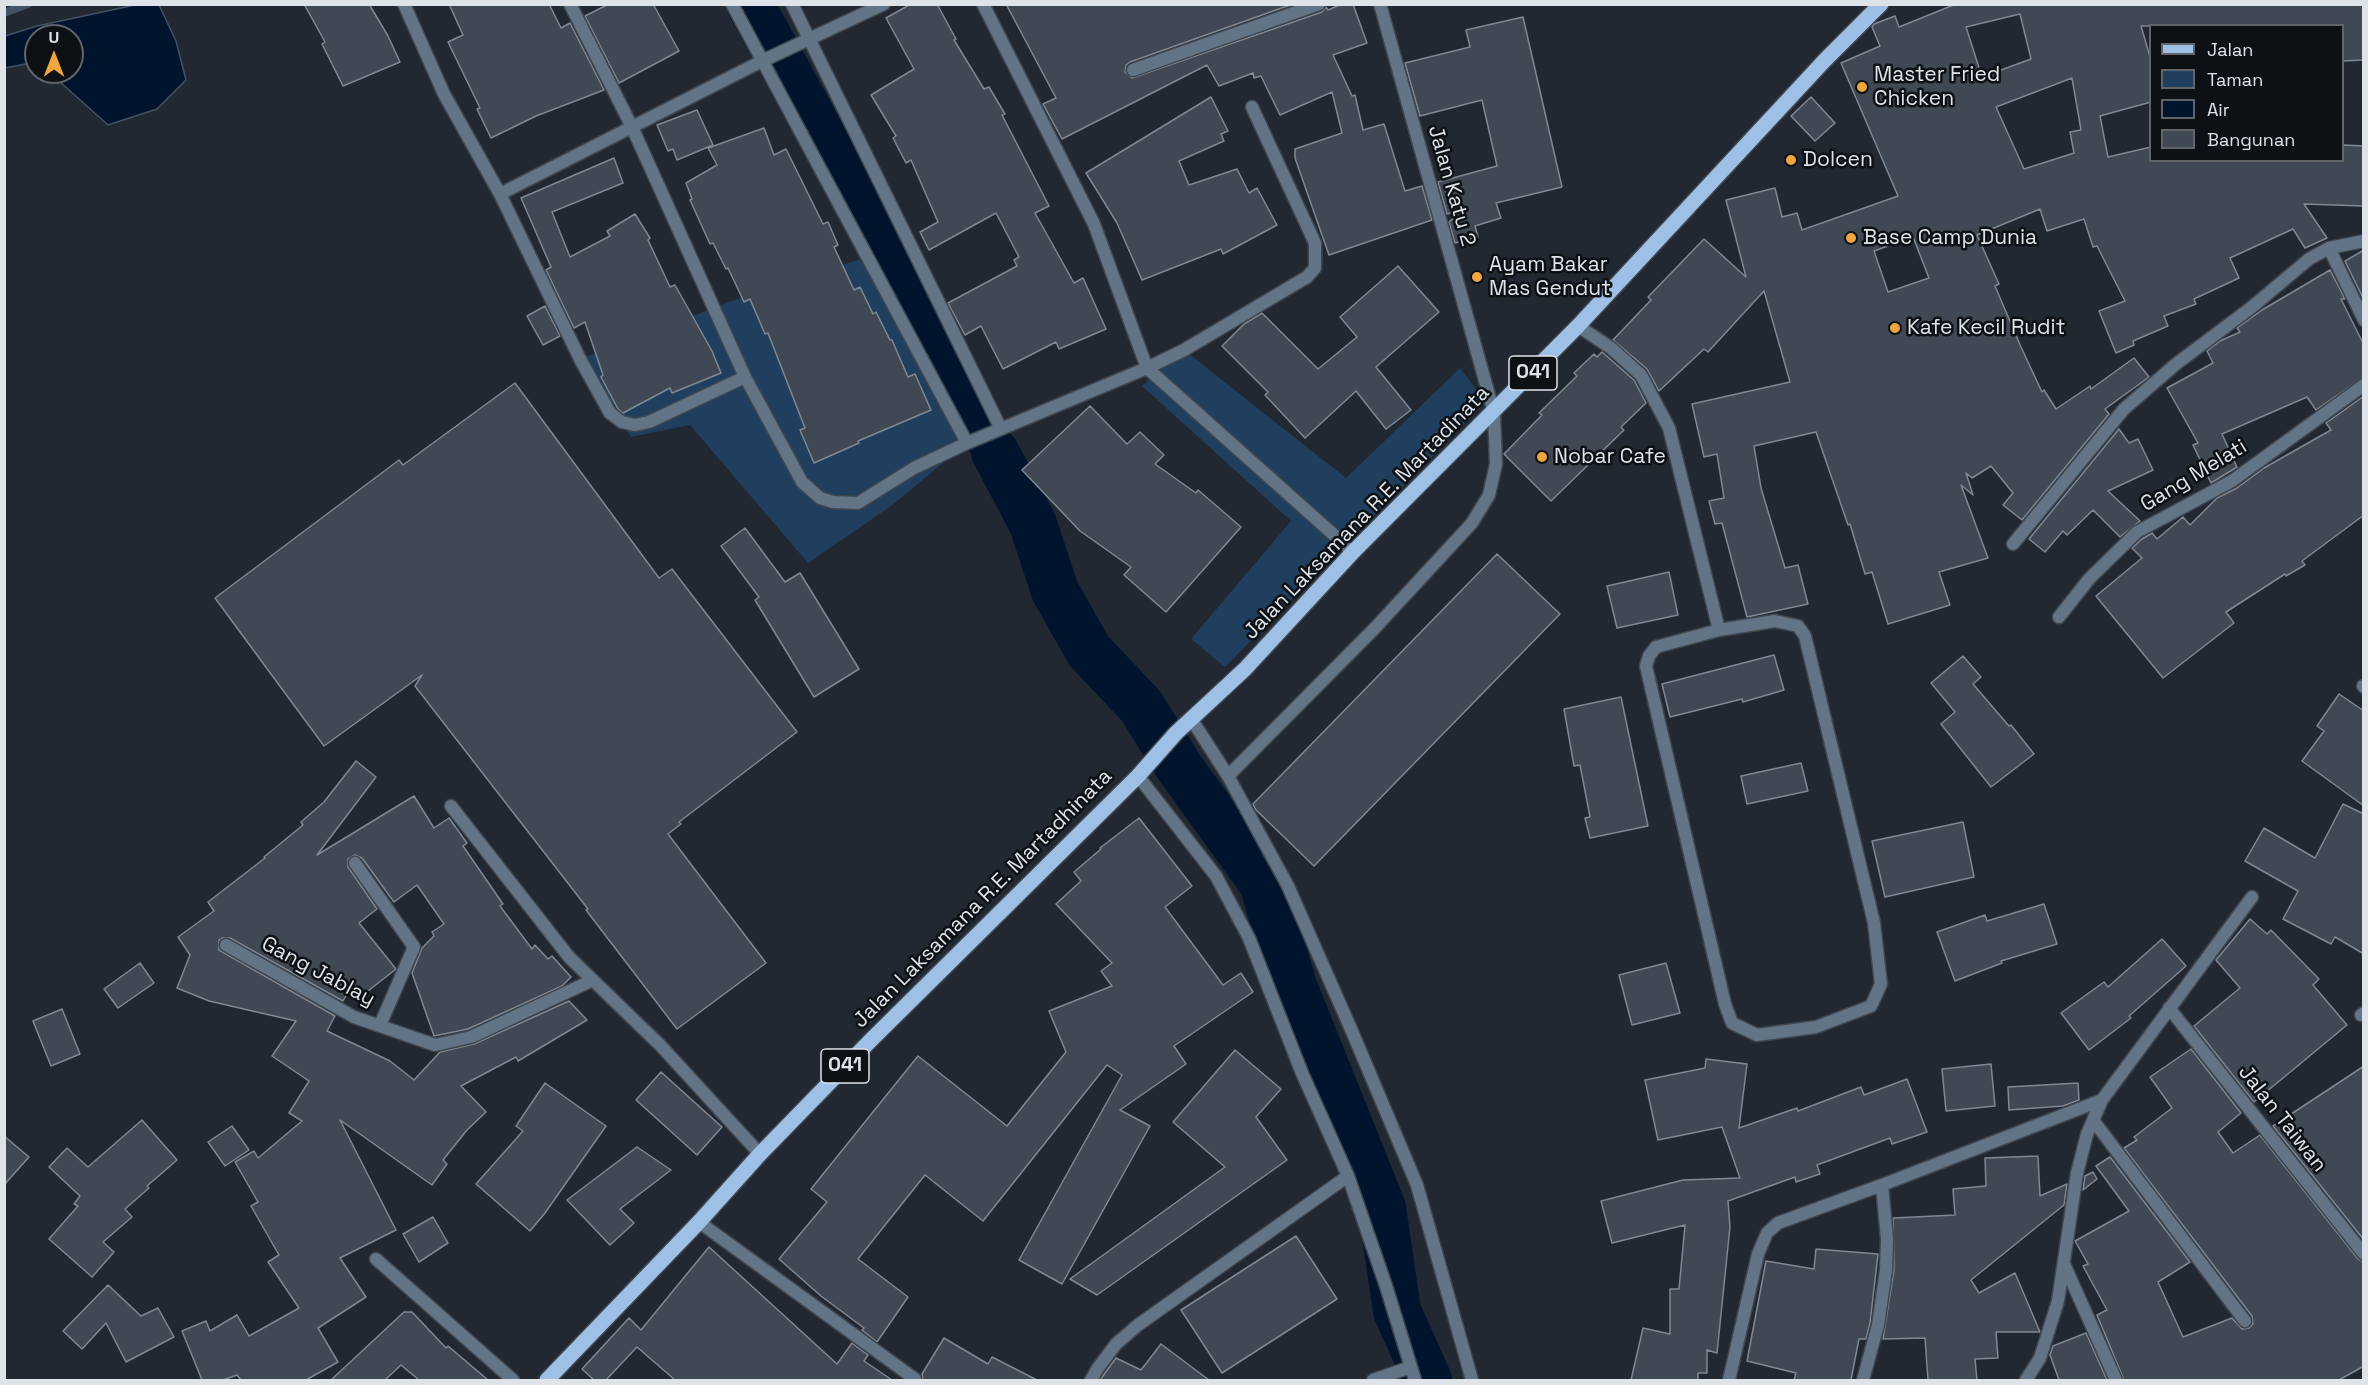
<!DOCTYPE html>
<style>
body{margin:0}
#map{position:relative;width:2368px;height:1385px;overflow:hidden;background:#212831;font-family:"Space Grotesk",sans-serif}
canvas{display:block}
.frame{position:absolute;inset:0;border:6px solid #dee3e9;pointer-events:none}
.legend{position:absolute;left:2149px;top:24px;width:195px;height:138px;box-sizing:border-box;background:#0d1115;border:2px solid #61656a;margin:0;padding:8px 10px;list-style:none;font-size:18px;color:#dee3e9}
.legend li{display:flex;align-items:center;gap:12px;height:30px}
.legend b{width:30px;border:2px solid #61656a}
.north{position:absolute;left:24px;top:24px;width:60px;height:60px;box-sizing:border-box;background:#0d1115;border:2px solid #61656a;border-radius:50%;rotate:0deg;font-size:16px;font-weight:700;line-height:24px;text-align:center;color:#dee3e9}
.north::after{content:'';display:block;margin:auto;width:21px;height:27px;background:#f0a63e;clip-path:polygon(50% 0,100% 100%,50% 72%,0 100%)}
</style>
<div id="map">
<canvas width="2368" height="1385"></canvas>
<div class="frame"></div>
<ul class="legend">
<li><b style="height:8px;background:#9fc0e6"></b>Jalan</li>
<li><b style="height:16px;background:#203e5e"></b>Taman</li>
<li><b style="height:16px;background:#00142e"></b>Air</li>
<li><b style="height:16px;background:#404953"></b>Bangunan</li>
</ul>
<div class="north">U</div>
</div>
<script>
const ctx = document.querySelector('canvas').getContext('2d');
ctx.lineJoin = 'round';
function paint(path, color) { ctx.fillStyle = color; ctx.fill(path, 'evenodd'); }
const poly = rows => new Path2D(rows.map(r => 'M' + r).join(''));
function strokePath(path, color, width, dash) { ctx.strokeStyle = color; ctx.lineWidth = width; ctx.lineCap = dash ? 'butt' : 'round'; ctx.setLineDash(dash || []); ctx.stroke(path); }
function drawText(font, color, halo, rows, align = 'center') {
  ctx.font = font + ' "Space Grotesk",sans-serif'; ctx.lineWidth = 5; ctx.setLineDash([]); ctx.textBaseline = 'middle'; ctx.strokeStyle = halo; ctx.fillStyle = color; for (const [text, x, y, turn = 0] of rows) {
    ctx.save(); ctx.translate(x, y); ctx.rotate((+turn || 0) * Math.PI / 180); ctx.textAlign = isNaN(turn) ? turn : align; if (halo) ctx.strokeText(text, 0, 0); ctx.fillText(text, 0, 0); ctx.restore();
  }
}
paint(poly([
 [867,257,967,443,891,506,808,563,690,425,631,437,583,358,732,301],
 [1184,350,1346,478,1460,368,1486,402,1225,667,1191,639,1291,521,1142,386]
]), '#203e5e');
const water = poly([
 [135,5,159,5,176,41,186,80,157,109,108,125,49,72,72,72,72,36,36,36,36,62,5,68,5,36,37,26,135,5]
]);
paint(water, '#00142e');
strokePath(water, '#435266', 1.5);
strokePath(poly([
 [4,13,28,4]
]), '#435266', 8);
strokePath(poly([
 [750,4,983,432],
 [995,452,1033,524,1055,591,1089,651,1141,706,1179,767,1263,883,1293,986,1382,1208,1397,1311,1428,1380]
]), '#00142e', 48);
const building = poly([
 [304,4,369,4,388,36,400,62,343,86,322,44,325,42,304,4],
 [449,4,549,4,561,28,570,23,604,90,536,116,491,138,477,109,480,108,448,42,463,35,449,4],
 [609,4,653,4,679,51,619,83,585,16,609,4],
 [911,4,937,4,956,39,954,40,984,89,989,87,1005,114,1002,115,1049,206,1035,213,1074,283,1083,278,1106,329,1059,349,1056,342,1003,369,981,326,965,335,948,303,1017,266,1014,260,1019,257,996,213,929,250,920,232,938,222,911,160,906,163,893,138,896,136,871,95,914,69,886,18,911,4],
 [1006,4,1293,4,1130,62,1126,65,1125,72,1132,78,1322,12,1326,7,1328,10,1342,4,1353,4,1367,43,1333,55,1352,96,1355,95,1363,130,1384,124,1405,191,1422,186,1432,220,1329,255,1295,158,1295,149,1342,133,1332,92,1280,115,1261,76,1254,78,1253,73,1219,86,1207,65,1062,139,1043,104,1056,98,1006,4],
 [1956,4,2364,4,2364,60,2343,61,2343,26,2141,26,2151,60,2151,102,2100,116,2108,157,2151,147,2151,160,2343,160,2343,145,2364,146,2364,206,2304,204,2327,238,2305,248,2293,229,2230,258,2239,278,2194,299,2196,304,2164,316,2168,326,2133,341,2134,345,2116,353,2099,311,2125,301,2097,246,2093,247,2084,219,2047,231,2040,209,1977,235,1999,284,1995,286,2021,347,2042,392,2044,390,2056,409,2090,386,2091,389,2134,358,2149,377,2105,409,2109,414,2022,520,2003,505,2013,493,1991,466,1972,478,1966,473,1973,495,1961,485,1988,558,1939,572,1950,605,1888,624,1872,572,1865,574,1850,524,1848,525,1816,432,1754,446,1761,488,1785,568,1798,565,1808,604,1747,617,1722,523,1715,524,1709,501,1724,498,1717,454,1704,457,1692,404,1790,382,1764,291,1708,352,1704,349,1659,391,1647,369,1613,340,1651,300,1648,297,1704,239,1746,277,1726,200,1775,188,1782,217,1797,213,1802,230,1898,196,1841,63,1880,46,1872,27,1874,24,1895,16,1899,27,1956,4],
 [2020,14,2031,59,1982,77,1966,27,2020,14],
 [2072,78,2081,130,2070,132,2074,153,2024,169,1996,107,2072,78],
 [1913,237,1929,278,1888,292,1874,251,1913,237],
 [1523,17,1562,187,1496,203,1501,218,1475,226,1478,237,1455,243,1449,222,1464,209,1447,214,1438,182,1497,166,1482,100,1420,116,1405,63,1470,47,1466,30,1523,17],
 [1211,97,1228,131,1221,134,1224,141,1179,161,1189,185,1237,169,1249,193,1257,188,1277,225,1223,254,1221,249,1142,280,1117,223,1086,173,1211,97],
 [1811,97,1835,123,1815,141,1791,116,1811,97],
 [697,110,713,145,677,160,673,149,668,151,657,125,697,110],
 [764,128,774,155,786,149,823,224,828,222,838,245,834,247,854,290,860,287,873,314,876,312,890,340,892,340,908,377,915,374,931,410,858,441,859,443,814,463,800,430,805,428,768,333,765,334,750,299,744,302,728,268,726,269,713,243,710,244,690,200,692,199,686,183,717,165,708,148,764,128],
 [614,158,623,183,552,212,570,257,610,236,607,231,635,214,650,238,648,240,670,287,675,285,712,351,721,373,672,393,670,388,623,413,618,409,601,377,603,375,585,322,574,328,546,270,551,267,521,198,614,158],
 [2364,250,2364,296,2362,296,2345,261,2364,250],
 [1398,266,1439,312,1376,367,1411,410,1386,429,1356,391,1305,438,1265,395,1268,392,1222,346,1244,324,1262,313,1318,369,1357,337,1340,317,1398,266],
 [2330,270,2345,299,2341,299,2364,345,2364,377,2316,410,2307,397,2222,434,2237,467,2211,483,2193,445,2198,443,2167,388,2213,363,2207,351,2220,341,2240,332,2237,328,2262,310,2330,270],
 [545,306,560,336,543,345,527,316,545,306],
 [1602,352,1634,380,1646,403,1621,427,1624,430,1551,501,1504,454,1542,415,1539,413,1577,376,1574,373,1594,354,1597,357,1602,352],
 [515,383,659,578,672,569,797,732,679,822,681,824,668,834,766,963,677,1029,586,910,588,909,415,686,422,675,324,746,215,598,399,460,403,465,515,383],
 [2364,396,2364,515,2302,561,2305,565,2286,576,2285,574,2226,612,2234,623,2163,678,2096,596,2142,558,2132,548,2142,539,2152,533,2157,539,2183,517,2190,525,2217,498,2237,488,2264,468,2331,430,2326,423,2364,396],
 [1090,406,1127,444,1140,432,1164,455,1155,464,1196,493,1198,490,1241,527,1166,612,1124,575,1131,567,1080,531,1022,470,1090,406],
 [2119,429,2129,443,2138,439,2153,470,2108,491,2140,521,2120,537,2093,510,2067,535,2063,531,2045,552,2029,539,2119,429],
 [745,528,785,582,800,573,859,669,814,697,755,600,759,597,721,546,745,528],
 [1497,554,1560,614,1314,866,1256,810,1253,804,1497,554],
 [1669,572,1678,615,1617,628,1607,586,1669,572],
 [1774,655,1784,690,1743,702,1742,699,1670,717,1662,684,1774,655],
 [1963,656,1981,677,1973,684,2009,726,2011,725,2034,754,1991,787,1941,724,1955,712,1931,683,1963,656],
 [2339,694,2364,711,2364,806,2302,761,2324,731,2317,726,2339,694],
 [1621,697,1648,826,1590,838,1585,818,1590,817,1580,765,1574,766,1564,709,1621,697],
 [356,761,376,777,317,855,414,796,434,828,449,818,467,843,463,846,503,904,500,906,532,949,535,945,548,959,552,956,571,977,562,986,468,1029,434,1036,412,973,422,948,434,936,432,932,444,924,417,885,394,902,362,858,355,855,348,859,348,867,377,909,359,923,396,969,363,995,353,983,343,1001,230,938,222,938,219,940,219,950,335,1016,327,1031,390,1061,414,1080,440,1052,474,1044,569,1001,587,1020,518,1061,516,1057,461,1086,486,1112,467,1130,443,1160,447,1164,432,1185,340,1120,396,1230,340,1258,366,1297,318,1328,338,1362,306,1380,241,1380,237,1375,223,1380,202,1380,182,1331,206,1321,210,1331,237,1315,249,1336,299,1308,268,1262,279,1255,251,1206,258,1202,235,1162,254,1151,258,1158,302,1121,289,1113,309,1081,272,1056,296,1021,209,1001,177,988,190,955,178,937,214,911,208,902,265,858,264,857,303,825,301,822,324,802,356,761],
 [1801,763,1808,791,1747,804,1741,776,1801,763],
 [2343,804,2364,814,2364,954,2335,937,2331,944,2283,919,2298,891,2245,861,2264,828,2315,858,2343,804],
 [1139,818,1192,886,1165,907,1223,985,1241,973,1253,992,1174,1046,1186,1064,1120,1110,1150,1126,1062,1284,1019,1260,1122,1075,1107,1065,983,1221,925,1175,858,1259,908,1297,877,1342,862,1330,864,1328,821,1296,779,1259,827,1202,811,1189,918,1056,1007,1126,1066,1052,1049,1011,1112,986,1101,971,1112,963,1056,904,1081,881,1074,872,1101,849,1100,848,1139,818],
 [1963,822,1974,877,1885,897,1872,841,1963,822],
 [2044,904,2057,944,2001,961,2002,963,1955,981,1937,932,1985,915,1987,921,2044,904],
 [2250,919,2267,934,2271,930,2319,979,2313,985,2347,1025,2254,1102,2194,1026,2240,988,2216,960,2250,919],
 [2162,939,2186,966,2129,1016,2131,1018,2089,1050,2061,1013,2104,982,2108,987,2162,939],
 [140,963,154,983,118,1008,104,989,140,963],
 [1666,963,1680,1013,1632,1025,1619,975,1666,963],
 [62,1009,80,1054,51,1066,33,1021,62,1009],
 [2191,1049,2241,1113,2218,1132,2233,1153,2260,1135,2358,1259,2364,1262,2364,1366,2339,1380,2124,1380,2097,1315,2107,1310,2083,1266,2088,1264,2075,1241,2129,1211,2096,1166,2110,1157,2190,1262,2158,1282,2183,1337,2232,1318,2242,1329,2249,1328,2253,1324,2252,1316,2124,1148,2137,1140,2134,1137,2172,1108,2150,1077,2191,1049],
 [1235,1050,1281,1089,1256,1117,1287,1160,1097,1295,1070,1279,1225,1167,1173,1122,1235,1050],
 [1706,1059,1747,1064,1739,1128,1797,1108,1798,1111,1861,1087,1864,1095,1907,1079,1927,1132,1892,1144,1890,1138,1817,1165,1820,1174,1796,1182,1795,1177,1728,1201,1730,1227,1717,1353,1707,1350,1707,1373,1698,1373,1698,1380,1631,1380,1643,1328,1670,1334,1670,1289,1679,1289,1685,1225,1612,1243,1601,1201,1683,1180,1740,1178,1722,1127,1658,1140,1645,1080,1705,1068,1706,1059],
 [1991,1064,1995,1106,1946,1111,1942,1069,1991,1064],
 [2364,1066,2364,1240,2273,1126,2364,1066],
 [661,1072,722,1127,697,1155,636,1100,661,1072],
 [545,1083,606,1126,545,1213,530,1231,476,1184,523,1131,516,1126,545,1083],
 [2078,1083,2079,1100,2063,1106,2009,1110,2008,1087,2078,1083],
 [142,1120,177,1160,147,1186,149,1188,125,1209,132,1217,103,1242,114,1252,92,1277,49,1239,78,1206,74,1204,80,1196,49,1167,67,1148,88,1167,142,1120],
 [232,1126,249,1150,225,1166,208,1142,232,1126],
 [4,1136,29,1157,4,1185,4,1136],
 [637,1147,671,1170,620,1209,634,1223,610,1245,567,1200,637,1147],
 [2038,1156,2040,1196,2067,1184,2064,1205,1971,1280,1979,1293,2015,1273,2040,1332,1996,1332,1998,1358,1975,1359,1977,1380,1928,1380,1925,1338,1883,1339,1894,1270,1893,1218,1955,1215,1953,1189,1986,1186,1985,1158,2038,1156],
 [2093,1172,2097,1179,2083,1190,2085,1176,2093,1172],
 [433,1217,448,1243,419,1262,403,1234,433,1217],
 [1296,1236,1337,1299,1222,1373,1181,1310,1296,1236],
 [709,1247,837,1364,852,1343,868,1355,864,1361,892,1380,675,1380,637,1347,606,1380,594,1380,582,1369,629,1318,641,1330,709,1247],
 [1816,1249,1878,1254,1870,1323,1866,1339,1859,1339,1851,1380,1794,1380,1796,1373,1747,1361,1766,1261,1814,1269,1816,1249],
 [108,1285,141,1316,158,1308,174,1337,126,1362,106,1323,82,1349,63,1331,108,1285],
 [404,1312,412,1312,446,1348,448,1346,488,1380,419,1380,401,1365,385,1380,331,1380,404,1312],
 [2086,1333,2107,1380,2059,1380,2050,1355,2053,1346,2086,1333],
 [944,1338,988,1364,992,1357,1037,1380,923,1380,922,1374,944,1338],
 [1161,1344,1209,1380,1100,1380,1116,1358,1141,1370,1161,1344]
]);
paint(building, '#404953');
strokePath(building, '#7f8893', 1.5);
const minor = poly([
 [404,4,444,94,500,194,580,359,610,413,622,422,635,425,649,422,745,377],
 [570,4,632,127,745,377,802,482,820,498,833,502,858,503,914,468,967,443,1147,368,1184,350,1307,277,1315,268,1315,243,1252,107],
 [732,4,967,443],
 [792,4,1001,429],
 [983,4,1094,224,1147,368,1353,552],
 [1133,70,1319,4],
 [500,194,762,61,884,4],
 [2329,248,2364,320],
 [1578,326,1611,348,1641,375,1669,428,1719,630,1656,647,1649,656,1646,666,1725,1004,1732,1023,1757,1035,1816,1027,1871,1006,1881,984,1874,923,1805,636,1798,626,1775,621,1719,630],
 [2013,544,2124,409,2176,364,2252,307,2309,259,2329,248,2364,241],
 [2059,617,2089,579,2137,532,2232,481,2364,385],
 [2363,686,2364,687],
 [1192,720,1228,776,1288,886,1351,1029,1417,1185,1472,1380],
 [1138,776,1216,876,1249,938,1302,1073,1348,1176,1386,1286,1415,1380],
 [1228,776,1374,629,1472,523,1489,495,1496,464,1494,413,1380,4],
 [451,806,569,957,661,1046,760,1154],
 [355,863,414,947,380,1025],
 [226,945,354,1017,435,1045,471,1037,593,980],
 [2169,1008,2364,1254],
 [2361,1015,2364,1013],
 [2093,1120,2245,1321],
 [699,1222,915,1379,913,1380],
 [376,1259,513,1380],
 [2064,1264,2116,1380],
 [1091,1380,1098,1368,1116,1344,1138,1325,1348,1176],
 [1373,1380,1411,1367],
 [1729,1380,1758,1254,1767,1233,1778,1223,1882,1185],
 [1863,1380,1878,1325,1886,1270,1887,1239,1882,1185,2102,1100],
 [2026,1380,2040,1358,2058,1301,2077,1173,2087,1134,2102,1100,2252,897]
]);
const primary = poly([
 [547,1380,699,1222,760,1154,871,1040,1138,776,1176,733,1245,669,1353,552,1578,326,1825,60,1881,4]
]);
strokePath(minor, '#3f464e', 15);
strokePath(primary, '#3f464e', 18);
strokePath(minor, '#637486', 12);
strokePath(primary, '#9fc0e6', 15);
for (const [x, y, r, color] of [
 [1862,87,6,"#f0a63e"],
 [1791,160,6,"#f0a63e"],
 [1851,238,6,"#f0a63e"],
 [1477,277,6,"#f0a63e"],
 [1895,328,6,"#f0a63e"],
 [1542,457,6,"#f0a63e"]
]) { const dot = new Path2D(); dot.arc(x, y, r, 0, 2 * Math.PI); ctx.fillStyle = color; ctx.fill(dot); strokePath(dot, '#0d1115', 2); }
for (const [x, y, w] of [
 [1533,373,48],
 [845,1066,48]
]) { const box = new Path2D(); box.roundRect(x - w / 2, y - 17, w, 34, 4.5); ctx.fillStyle = '#0d1115'; ctx.fill(box); strokePath(box, '#dee3e9', 1.5); }
drawText('bold 20px', '#dee3e9', null, [
 ["041",1533,373],
 ["041",845,1066]
]);
drawText('21px', '#dee3e9', '#0d1115', [
 ["Master Fried",1874,75],
 ["Chicken",1874,99],
 ["Dolcen",1803,160],
 ["Base Camp Dunia",1863,238],
 ["Ayam Bakar",1489,265],
 ["Mas Gendut",1489,289],
 ["Kafe Kecil Rudit",1907,328],
 ["Nobar Cafe",1554,457]
], 'left');
drawText('21px', '#dee3e9', '#0d1115', [
 ["Jalan Katu 2",1451,186,74],
 ["Gang Melati",2194,476,-31],
 ["Jalan Laksamana R.E. Martadinata",1367,513,-46],
 ["Jalan Laksamana R.E. Martadhinata",983,899,-45],
 ["Gang Jablay",318,972,28],
 ["Jalan Taiwan",2282,1119,52]
]);
</script>
